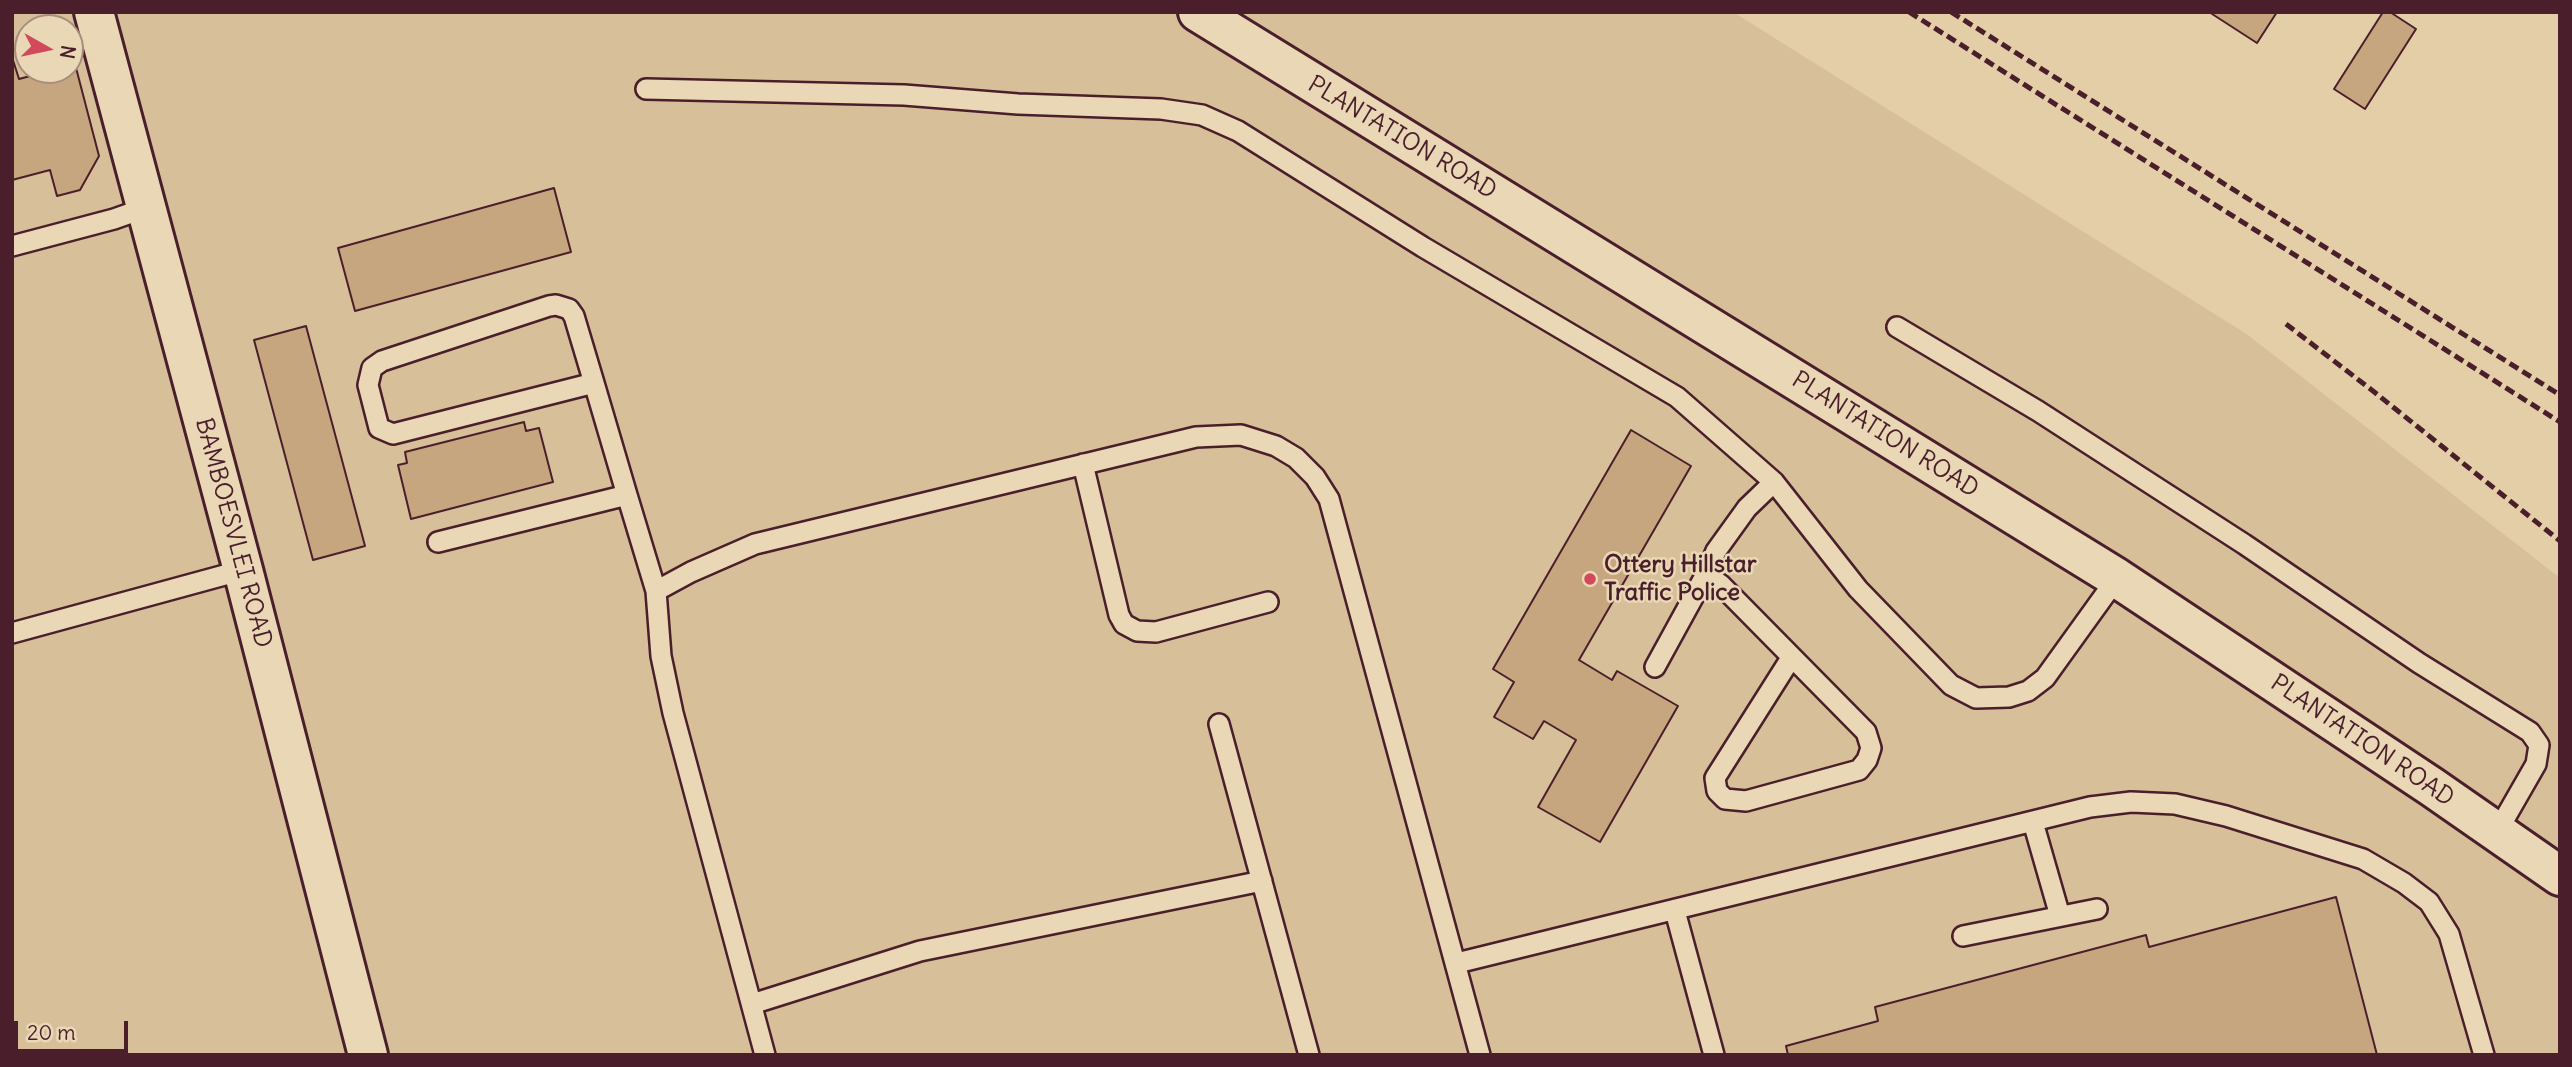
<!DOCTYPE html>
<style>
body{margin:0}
#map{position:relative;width:2572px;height:1067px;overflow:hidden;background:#e3cea8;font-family:Delius,sans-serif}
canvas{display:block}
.frame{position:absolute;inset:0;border:14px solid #4a1f2b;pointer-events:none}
.north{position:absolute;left:14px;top:14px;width:70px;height:70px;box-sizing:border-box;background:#e9d7b5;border:2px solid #a98d7e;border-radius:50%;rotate:99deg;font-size:19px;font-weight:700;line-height:28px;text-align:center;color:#4a1f2b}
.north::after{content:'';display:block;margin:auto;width:24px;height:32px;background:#d1495b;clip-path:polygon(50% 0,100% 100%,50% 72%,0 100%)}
.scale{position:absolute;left:14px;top:1021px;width:114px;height:32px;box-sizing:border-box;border:4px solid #4a1f2b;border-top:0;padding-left:9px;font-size:21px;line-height:24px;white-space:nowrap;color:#4a1f2b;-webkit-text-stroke:5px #e9d7b5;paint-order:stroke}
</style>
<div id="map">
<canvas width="2572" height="1067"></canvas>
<div class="frame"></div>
<div class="north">N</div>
<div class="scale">20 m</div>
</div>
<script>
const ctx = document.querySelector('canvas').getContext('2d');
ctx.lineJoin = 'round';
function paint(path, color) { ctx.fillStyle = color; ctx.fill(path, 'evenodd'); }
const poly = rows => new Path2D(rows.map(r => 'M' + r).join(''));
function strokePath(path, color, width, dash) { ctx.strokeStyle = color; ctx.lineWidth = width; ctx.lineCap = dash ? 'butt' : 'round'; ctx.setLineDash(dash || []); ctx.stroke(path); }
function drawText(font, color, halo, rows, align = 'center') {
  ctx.font = font + ' Delius,sans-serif'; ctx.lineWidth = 5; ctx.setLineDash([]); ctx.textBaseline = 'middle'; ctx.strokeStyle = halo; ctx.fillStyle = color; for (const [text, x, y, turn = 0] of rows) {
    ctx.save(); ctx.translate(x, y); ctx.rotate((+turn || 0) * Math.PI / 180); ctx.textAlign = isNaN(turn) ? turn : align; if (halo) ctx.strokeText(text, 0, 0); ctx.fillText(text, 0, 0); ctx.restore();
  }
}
paint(poly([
 [12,12,1733,12,2248,335,2560,578,2560,1055,12,1055],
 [28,28,70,28,70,70,28,70]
]), '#d7bf9a');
const building = poly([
 [2209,12,2277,12,2257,43,2209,12],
 [2383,12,2390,12,2416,29,2365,109,2334,89,2383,12],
 [12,57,19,79,53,70,70,70,70,65,75,64,99,156,80,190,57,196,50,170,12,180,12,57],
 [554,188,571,252,355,311,338,248,554,188],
 [306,326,365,546,313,560,254,340,306,326],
 [524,422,526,431,539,428,553,482,411,519,398,465,407,463,405,452,524,422],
 [1631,430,1691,466,1579,660,1612,680,1617,671,1678,706,1600,842,1538,807,1576,740,1544,721,1533,739,1494,717,1514,682,1493,669,1631,430],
 [2336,897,2377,1055,1788,1055,1786,1046,1878,1021,1875,1007,2146,935,2149,947,2336,897]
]);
paint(building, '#c5a67f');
strokePath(building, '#4a1f2b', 2);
const lane = poly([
 [646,89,904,95,1018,104,1161,109,1202,115,1238,131,1423,247,1677,397,1774,482,1858,589,1951,685,1976,698,2009,697,2028,691,2045,678,2117,578],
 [12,246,114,219,148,207],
 [1897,327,2038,411,2244,544,2419,663,2530,732,2539,745,2536,764,2497,832],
 [594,383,393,434,379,428,368,385,372,368,382,361,549,306,556,305,569,309,574,316,594,383,627,495,656,591],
 [1083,464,1119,615,1124,624,1137,631,1156,632,1268,602],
 [1774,482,1747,508,1716,551,1706,574,1721,585,1866,732,1871,748,1867,760,1859,770,1746,801,1725,799,1717,791,1715,778,1791,658],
 [438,542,627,495],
 [12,633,243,570],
 [1655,667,1706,574],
 [1219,724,1309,1055],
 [2033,822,2060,916],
 [1675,911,1714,1055],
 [1963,936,2097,909],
 [1457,963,2090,807,2131,802,2175,804,2226,816,2363,859,2404,883,2429,902,2449,934,2484,1055],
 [752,1004,920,951,1262,881],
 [765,1055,673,713,661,656,656,591,691,572,755,544,1196,437,1241,435,1276,446,1296,458,1315,477,1329,499,1480,1055]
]);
const secondary = poly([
 [94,12,243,570,368,1055],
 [1198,12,2117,578,2432,787,2560,876]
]);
strokePath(lane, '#4a1f2b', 24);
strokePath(secondary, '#4a1f2b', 44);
strokePath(lane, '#e9d7b5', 19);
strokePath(secondary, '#e9d7b5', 38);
strokePath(poly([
 [1909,12,2560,422],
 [1951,12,2560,395],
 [2286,324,2373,391,2560,541]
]), '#4a1f2b', 5, [10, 5]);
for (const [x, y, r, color] of [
 [1590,579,7,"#d1495b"]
]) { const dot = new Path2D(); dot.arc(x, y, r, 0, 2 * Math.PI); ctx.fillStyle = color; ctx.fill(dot); strokePath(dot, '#e9d7b5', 2.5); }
drawText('24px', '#4a1f2b', '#e9d7b5', [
 ["PLANTATION ROAD",1402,138,31],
 ["PLANTATION ROAD",1885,435,32],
 ["BAMBOESVLEI ROAD",233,533,75],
 ["PLANTATION ROAD",2362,741,34]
]);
drawText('bold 24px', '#4a1f2b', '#e9d7b5', [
 ["Ottery Hillstar",1604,565],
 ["Traffic Police",1604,593]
], 'left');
</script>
